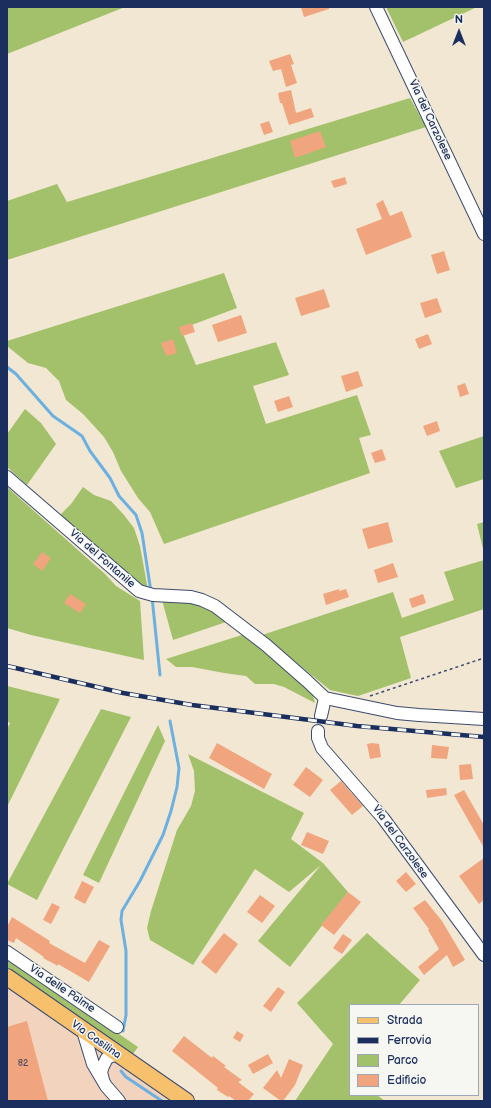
<!DOCTYPE html>
<style>
body{margin:0}
#map{position:relative;width:491px;height:1108px;overflow:hidden;background:#f2e7d2;font-family:"Balsamiq Sans",sans-serif}
canvas{display:block}
.frame{position:absolute;inset:0;border:8px solid #1b2f5e;pointer-events:none}
.legend{position:absolute;left:349px;top:1004px;width:130px;height:92px;box-sizing:border-box;background:#f6f6f2;border:1px solid #9ea6b7;margin:0;padding:5px 7px;list-style:none;font-size:12px;color:#1b2f5e}
.legend li{display:flex;align-items:center;gap:8px;height:20px}
.legend b{width:20px;border:1px solid #9ea6b7}
.north{position:absolute;left:439px;top:12px;width:40px;height:40px;-webkit-text-stroke:3px #f6f6f2;paint-order:stroke;rotate:0deg;font-size:11px;font-weight:700;line-height:16px;text-align:center;color:#1b2f5e}
.north::after{content:'';display:block;margin:auto;width:14px;height:18px;background:#1b2f5e;clip-path:polygon(50% 0,100% 100%,50% 72%,0 100%)}
</style>
<div id="map">
<canvas width="491" height="1108"></canvas>
<div class="frame"></div>
<ul class="legend">
<li><b style="height:5px;background:#f7c06c"></b>Strada</li>
<li><b style="height:5px;background:#1b2f5e"></b>Ferrovia</li>
<li><b style="height:11px;background:#a2c16a"></b>Parco</li>
<li><b style="height:11px;background:#f1a57e"></b>Edificio</li>
</ul>
<div class="north">N</div>
</div>
<script>
const ctx = document.querySelector('canvas').getContext('2d');
ctx.lineJoin = 'round';
function paint(path, color) { ctx.fillStyle = color; ctx.fill(path, 'evenodd'); }
const poly = rows => new Path2D(rows.map(r => 'M' + r).join(''));
function strokePath(path, color, width, dash) { ctx.strokeStyle = color; ctx.lineWidth = width; ctx.lineCap = dash ? 'butt' : 'round'; ctx.setLineDash(dash || []); ctx.stroke(path); }
function drawText(font, color, halo, rows, align = 'center') {
  ctx.font = font + ' "Balsamiq Sans",sans-serif'; ctx.lineWidth = 3; ctx.setLineDash([]); ctx.textBaseline = 'middle'; ctx.strokeStyle = halo; ctx.fillStyle = color; for (const [text, x, y, turn = 0] of rows) {
    ctx.save(); ctx.translate(x, y); ctx.rotate((+turn || 0) * Math.PI / 180); ctx.textAlign = isNaN(turn) ? turn : align; if (halo) ctx.strokeText(text, 0, 0); ctx.fillText(text, 0, 0); ctx.restore();
  }
}
paint(poly([
 [7,985,167,1095,168,1101,7,1101]
]), '#f2d4be');
paint(poly([
 [7,7,125,7,7,54],
 [386,7,477,7,403,42],
 [410,98,426,127,7,260,7,201,57,184,67,202],
 [224,273,237,308,181,329,196,365,276,342,289,375,253,386,266,424,357,395,371,435,359,438,370,473,164,544,150,512,138,498,121,471,113,452,104,437,83,414,66,400,59,381,46,368,28,363,7,346,7,341],
 [25,409,41,423,56,444,27,485,7,467,7,434],
 [484,436,484,479,456,488,439,451],
 [7,487,105,574,116,586,140,601,144,660,31,635,7,628],
 [83,487,94,495,111,501,124,515,134,528,140,546,148,590,137,584,60,515,71,504],
 [484,522,484,553,477,524],
 [484,560,484,609,400,637,411,678,358,696,330,690,262,635,393,592,402,618,454,600,444,572],
 [162,600,178,600,206,606,229,621,173,640],
 [245,634,298,680,313,695,315,703,284,687,274,684,255,684,246,676,224,673,192,667,176,667,166,659],
 [7,686,60,699,7,807,7,729,10,723,7,721],
 [101,709,131,717,37,900,7,884],
 [158,725,165,741,99,883,83,875],
 [188,754,304,813,291,839,323,863,348,892,290,967,258,941,321,865,289,892,255,869,193,965,150,940,147,928,151,911,177,830,191,806,195,791,194,771],
 [367,933,420,980,399,1005,350,1005,350,1095,377,1095,385,1101,295,1101,333,1044,297,1003],
 [7,957,138,1047,133,1054,7,967]
]), '#a2c16a');
strokePath(poly([
 [7,367,16,374,53,416,82,436,90,451,110,478,119,496,136,515,142,533,151,592],
 [152,597,160,675],
 [123,1031,126,1015,126,951,121,920,122,911,140,881,163,835,171,811,177,787,179,768,170,721],
 [121,1071,126,1077,162,1101]
]), '#6cb0e2', 3);
paint(poly([
 [301,7,329,7,329,9,304,17],
 [290,54,294,64,291,65,297,83,286,87,281,69,273,71,269,61],
 [291,90,296,113,311,108,314,117,289,125,282,103,280,103,278,93],
 [269,121,273,132,264,135,260,124],
 [320,131,326,147,295,158,290,141],
 [345,177,347,184,334,188,331,181],
 [383,200,390,216,402,211,412,237,366,255,356,229,382,219,376,204],
 [444,251,450,270,437,274,431,255],
 [324,289,330,307,301,316,295,298],
 [437,298,442,312,425,318,420,303],
 [241,315,247,333,218,342,212,325],
 [192,323,195,332,182,336,179,327],
 [428,334,432,344,419,349,415,339],
 [173,339,177,353,166,356,161,343],
 [358,371,363,386,346,392,341,376],
 [465,383,469,394,460,397,457,386],
 [289,396,293,407,278,412,274,401],
 [437,421,440,431,427,436,423,426],
 [382,449,386,460,375,463,371,453],
 [388,522,393,542,368,549,362,529],
 [42,552,51,558,42,571,33,564],
 [393,563,398,577,378,583,374,570],
 [339,589,339,591,346,589,349,597,326,605,323,594],
 [70,594,86,604,80,613,64,603],
 [423,594,426,603,412,608,409,599],
 [217,743,272,774,264,789,209,758],
 [372,743,379,744,381,757,370,759,367,744],
 [432,745,449,747,447,759,431,758],
 [471,764,473,779,460,780,459,765],
 [306,767,323,780,310,797,293,785],
 [341,781,363,806,352,815,330,790],
 [446,788,447,795,427,798,426,790],
 [464,790,484,825,484,848,454,795],
 [307,832,329,841,323,854,301,845],
 [484,858,484,900,479,904,459,876],
 [406,872,416,884,406,892,396,881],
 [82,881,94,887,85,904,74,898],
 [348,892,361,902,334,935,321,925],
 [260,895,275,906,262,923,247,912],
 [425,900,442,921,465,960,453,967,447,955,424,975,418,967,439,949,428,930,429,929,413,908],
 [52,903,60,907,51,924,43,920],
 [12,917,50,941,49,943,85,963,99,940,110,946,89,982,58,964,58,966,43,958,44,957,16,938,14,943,7,940,7,927],
 [224,933,238,944,216,974,201,962],
 [343,934,352,940,342,954,333,948],
 [278,987,285,992,271,1012,263,1006],
 [27,1021,48,1101,7,1101,7,1027],
 [237,1031,244,1035,240,1042,233,1038],
 [184,1036,212,1058,213,1056,226,1066,224,1067,242,1080,238,1082,254,1094,248,1101,236,1101,229,1096,228,1097,217,1090,218,1088,172,1051],
 [268,1054,273,1063,253,1074,248,1065],
 [289,1059,303,1065,295,1085,283,1101,281,1101,263,1088,277,1070,281,1078]
]), '#f1a57e');
const minor = poly([
 [376,7,484,234],
 [7,477,139,591,153,595,191,597,202,600,215,606,266,645,307,681,325,698],
 [325,698,397,713,419,715,484,719],
 [321,716,325,698],
 [318,731,318,738,322,748,383,818,484,955],
 [7,952,117,1027],
 [83,1031,93,1064,106,1086,119,1101],
 [103,1080,101,1072,103,1066,107,1058,117,1054]
]);
const major = poly([
 [7,977,186,1101]
]);
strokePath(minor, '#3b4b6f', 14);
strokePath(major, '#3b4b6f', 18);
strokePath(poly([
 [370,696,484,658]
]), '#3b4b6f', 1.5, [3, 3]);
strokePath(minor, '#fff', 12);
strokePath(major, '#f7c06c', 16);
const rail = poly([
 [7,666,123,693,192,705,357,726,484,737]
]);
strokePath(rail, '#1b2f5e', 4.5);
strokePath(rail, '#f6f6f2', 3, [9]);
drawText('9px', '#504c66', null, [
 ["82",23,1064]
]);
drawText('11px', '#1b2f5e', '#f6f6f2', [
 ["Via del Carzolese",430,120,65],
 ["Via del Fontanile",102,559,41],
 ["Via del Carzolese",400,842,54],
 ["Via delle Palme",62,989,34],
 ["Via Casilina",96,1040,35]
]);
</script>
